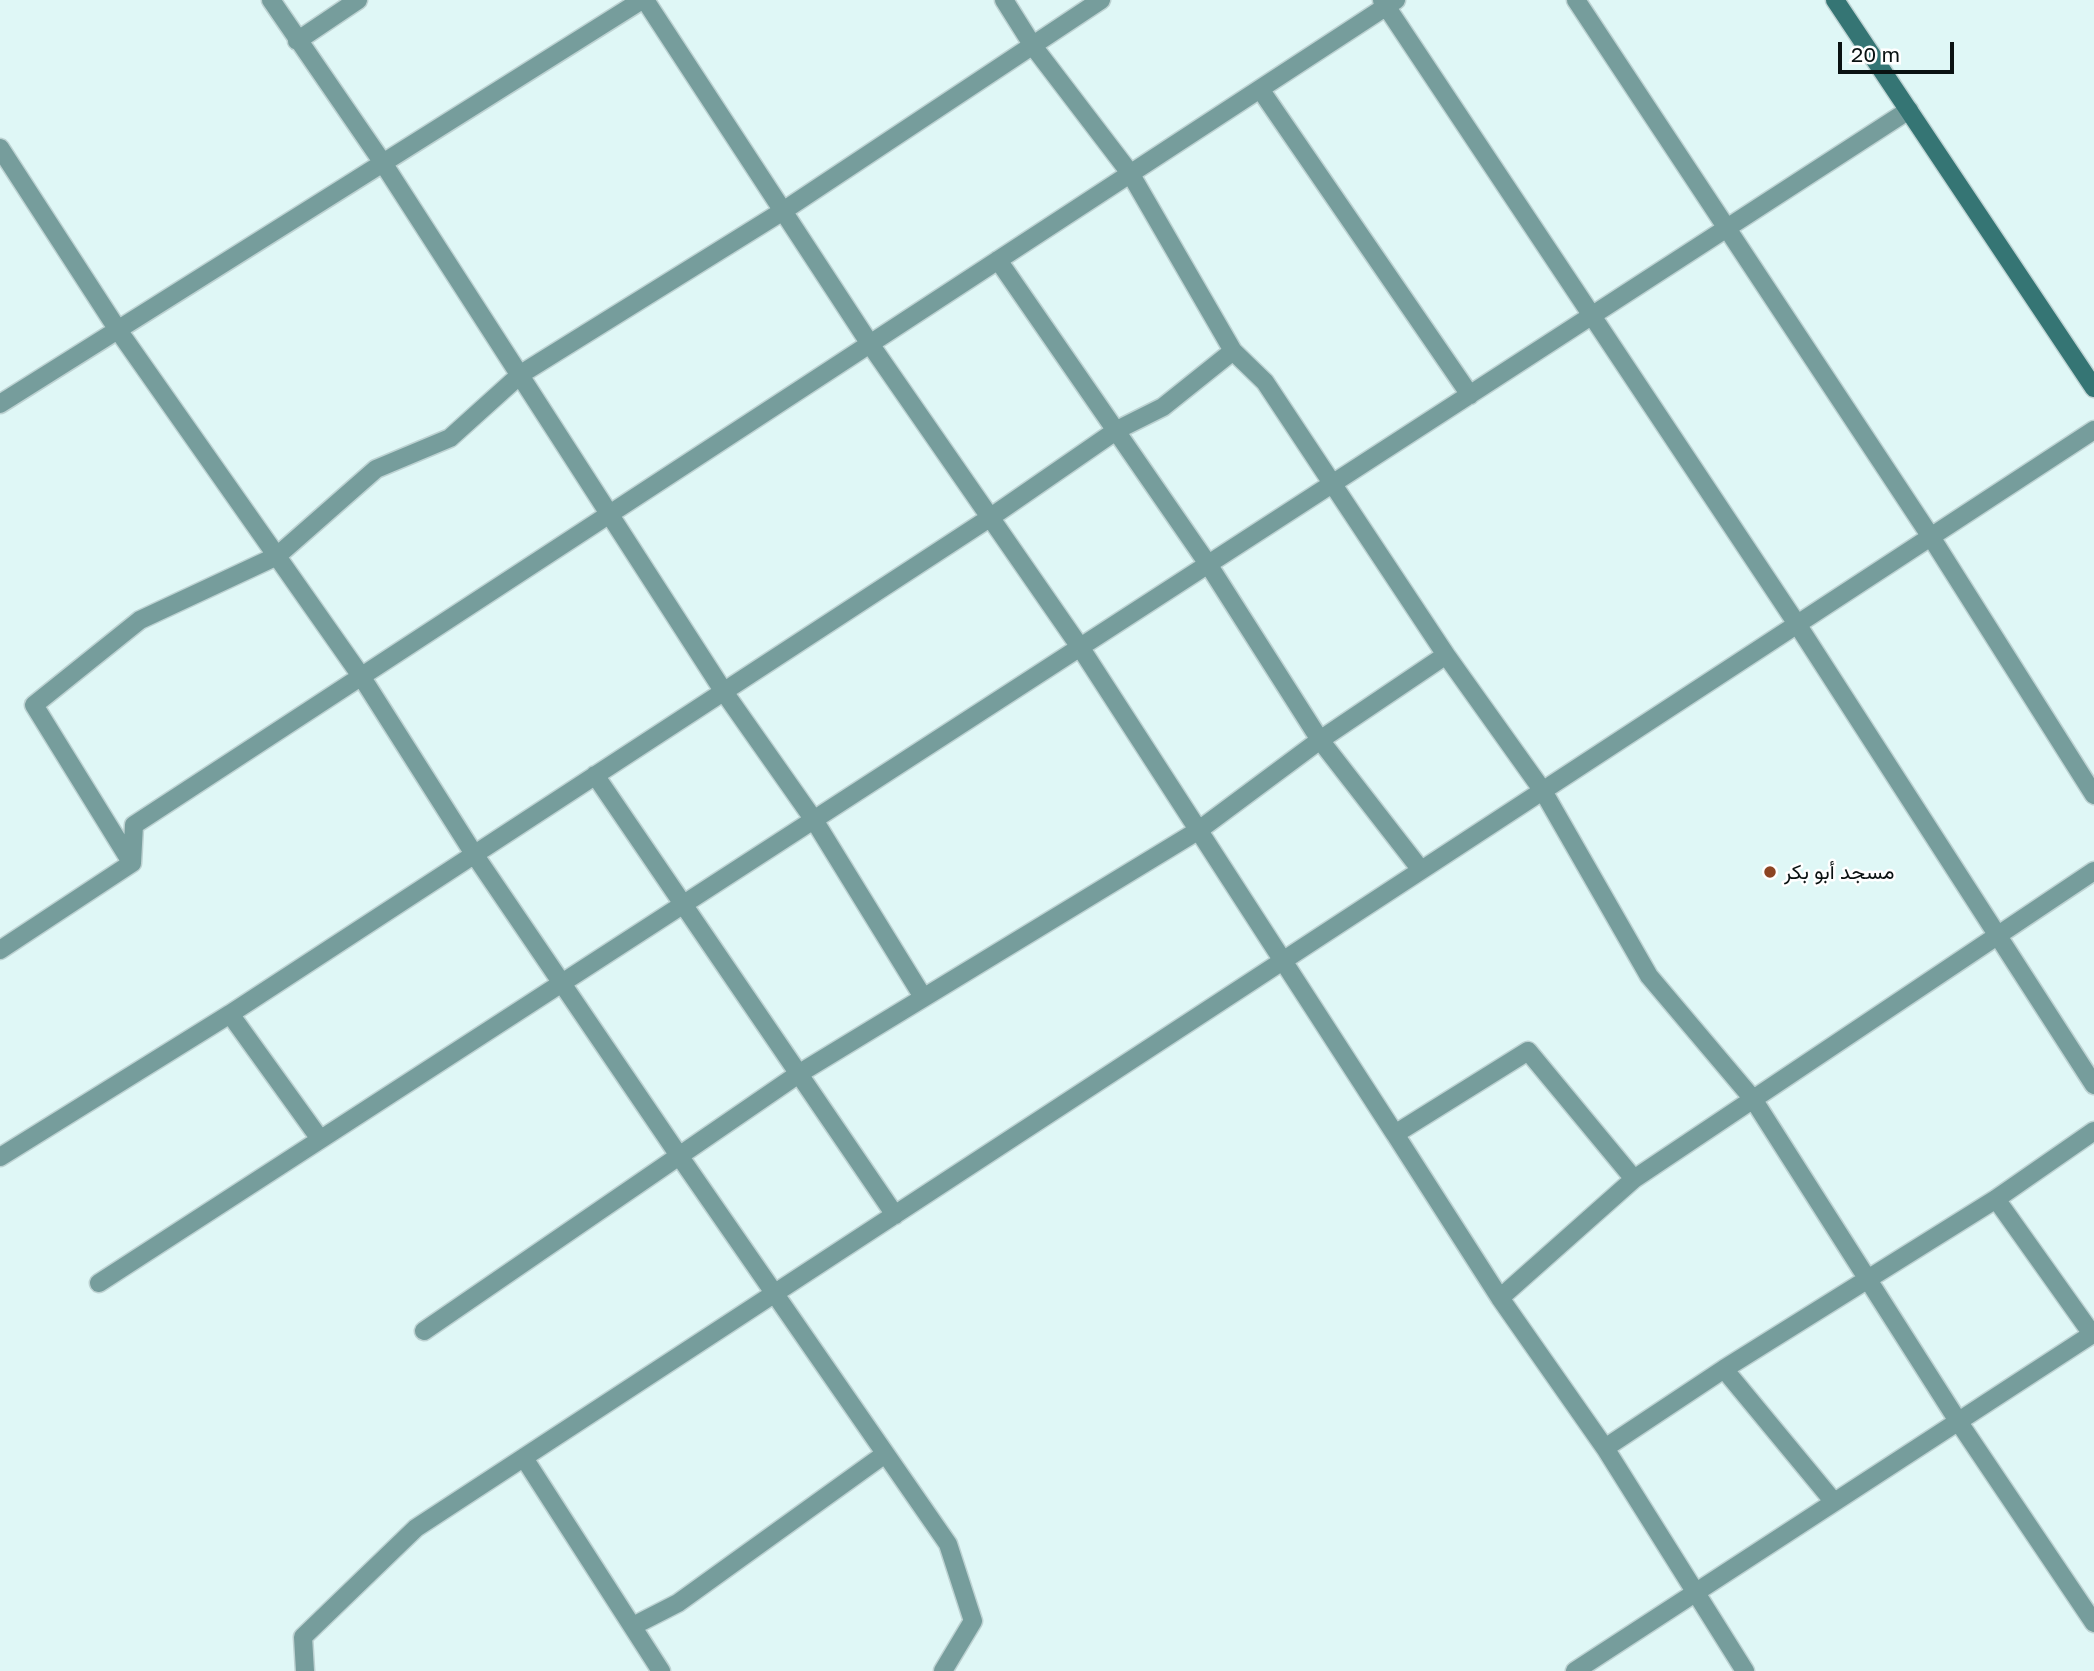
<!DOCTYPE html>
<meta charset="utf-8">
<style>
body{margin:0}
#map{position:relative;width:2094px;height:1671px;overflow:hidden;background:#dff7f6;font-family:"Golos Text",sans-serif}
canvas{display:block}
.scale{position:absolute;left:1838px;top:42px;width:116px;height:32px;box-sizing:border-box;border:4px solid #0a1212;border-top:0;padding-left:9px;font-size:21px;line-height:24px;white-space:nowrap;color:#0a1212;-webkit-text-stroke:5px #fff;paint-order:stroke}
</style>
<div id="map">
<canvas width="2094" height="1671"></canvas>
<div class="scale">20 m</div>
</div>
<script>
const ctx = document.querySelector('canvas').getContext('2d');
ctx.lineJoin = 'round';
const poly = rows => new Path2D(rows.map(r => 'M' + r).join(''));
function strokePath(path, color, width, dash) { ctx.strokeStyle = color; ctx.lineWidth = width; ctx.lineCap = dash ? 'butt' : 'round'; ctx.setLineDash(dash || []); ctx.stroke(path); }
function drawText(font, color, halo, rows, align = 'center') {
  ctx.font = font + ' "Golos Text",Vazirmatn,sans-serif'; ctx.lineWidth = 5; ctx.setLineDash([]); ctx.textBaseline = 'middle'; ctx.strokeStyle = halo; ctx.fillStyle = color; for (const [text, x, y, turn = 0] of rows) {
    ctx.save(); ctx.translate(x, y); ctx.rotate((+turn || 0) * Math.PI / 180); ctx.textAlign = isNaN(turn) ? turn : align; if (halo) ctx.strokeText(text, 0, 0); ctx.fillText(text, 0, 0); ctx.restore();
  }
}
const minor = poly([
 [271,0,383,163,724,692,814,820,923,997],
 [645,0,870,344,1080,647,1395,1134,1528,1051,1634,1179,1500,1298,1605,1448,1745,1671],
 [1004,0,1033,46,1130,173,1233,351,1265,382,1446,655,1543,791,1649,976,1753,1099,1958,1421,2094,1623],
 [1382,0,1797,624,2094,1085],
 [1576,0,1931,537,2094,795],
 [297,41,358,0],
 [1260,89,1470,395],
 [0,148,118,330,361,676,474,854,680,1157,948,1544,973,1621,943,1671],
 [998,260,1208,564,1320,740,1421,870],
 [0,404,642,0],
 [595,775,895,1215],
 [131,862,34,705,140,620,277,556,376,469,450,438,521,374,783,211,1101,0],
 [0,950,132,863,134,825,1396,0],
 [230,1014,991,517,1117,430,1163,407,1233,351],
 [1395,1134,1500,1298],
 [0,1157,230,1014,320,1139],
 [1634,1179,2094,871],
 [1996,1199,2092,1334],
 [99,1283,1909,110],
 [424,1331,800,1073,1199,830,1320,740,1446,655],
 [1724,1369,1834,1502],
 [1605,1448,1724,1369,1996,1199,2094,1131],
 [524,1458,661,1671],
 [633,1626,678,1603,885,1454],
 [305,1671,303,1637,416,1528,2094,430],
 [1575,1671,2094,1333]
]);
const secondary = poly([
 [1835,0,2094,388]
]);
strokePath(minor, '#bdd2d2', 21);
strokePath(secondary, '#bdd2d2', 21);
strokePath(minor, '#769d9c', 18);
strokePath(secondary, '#357574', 18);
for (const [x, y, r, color] of [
 [1770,872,7,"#8c4423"]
]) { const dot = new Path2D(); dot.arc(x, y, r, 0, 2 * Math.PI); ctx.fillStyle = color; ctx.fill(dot); strokePath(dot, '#fff', 2.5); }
drawText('21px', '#0a1212', '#fff', [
 ["مسجد أبو بكر",1784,872]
], 'left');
</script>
